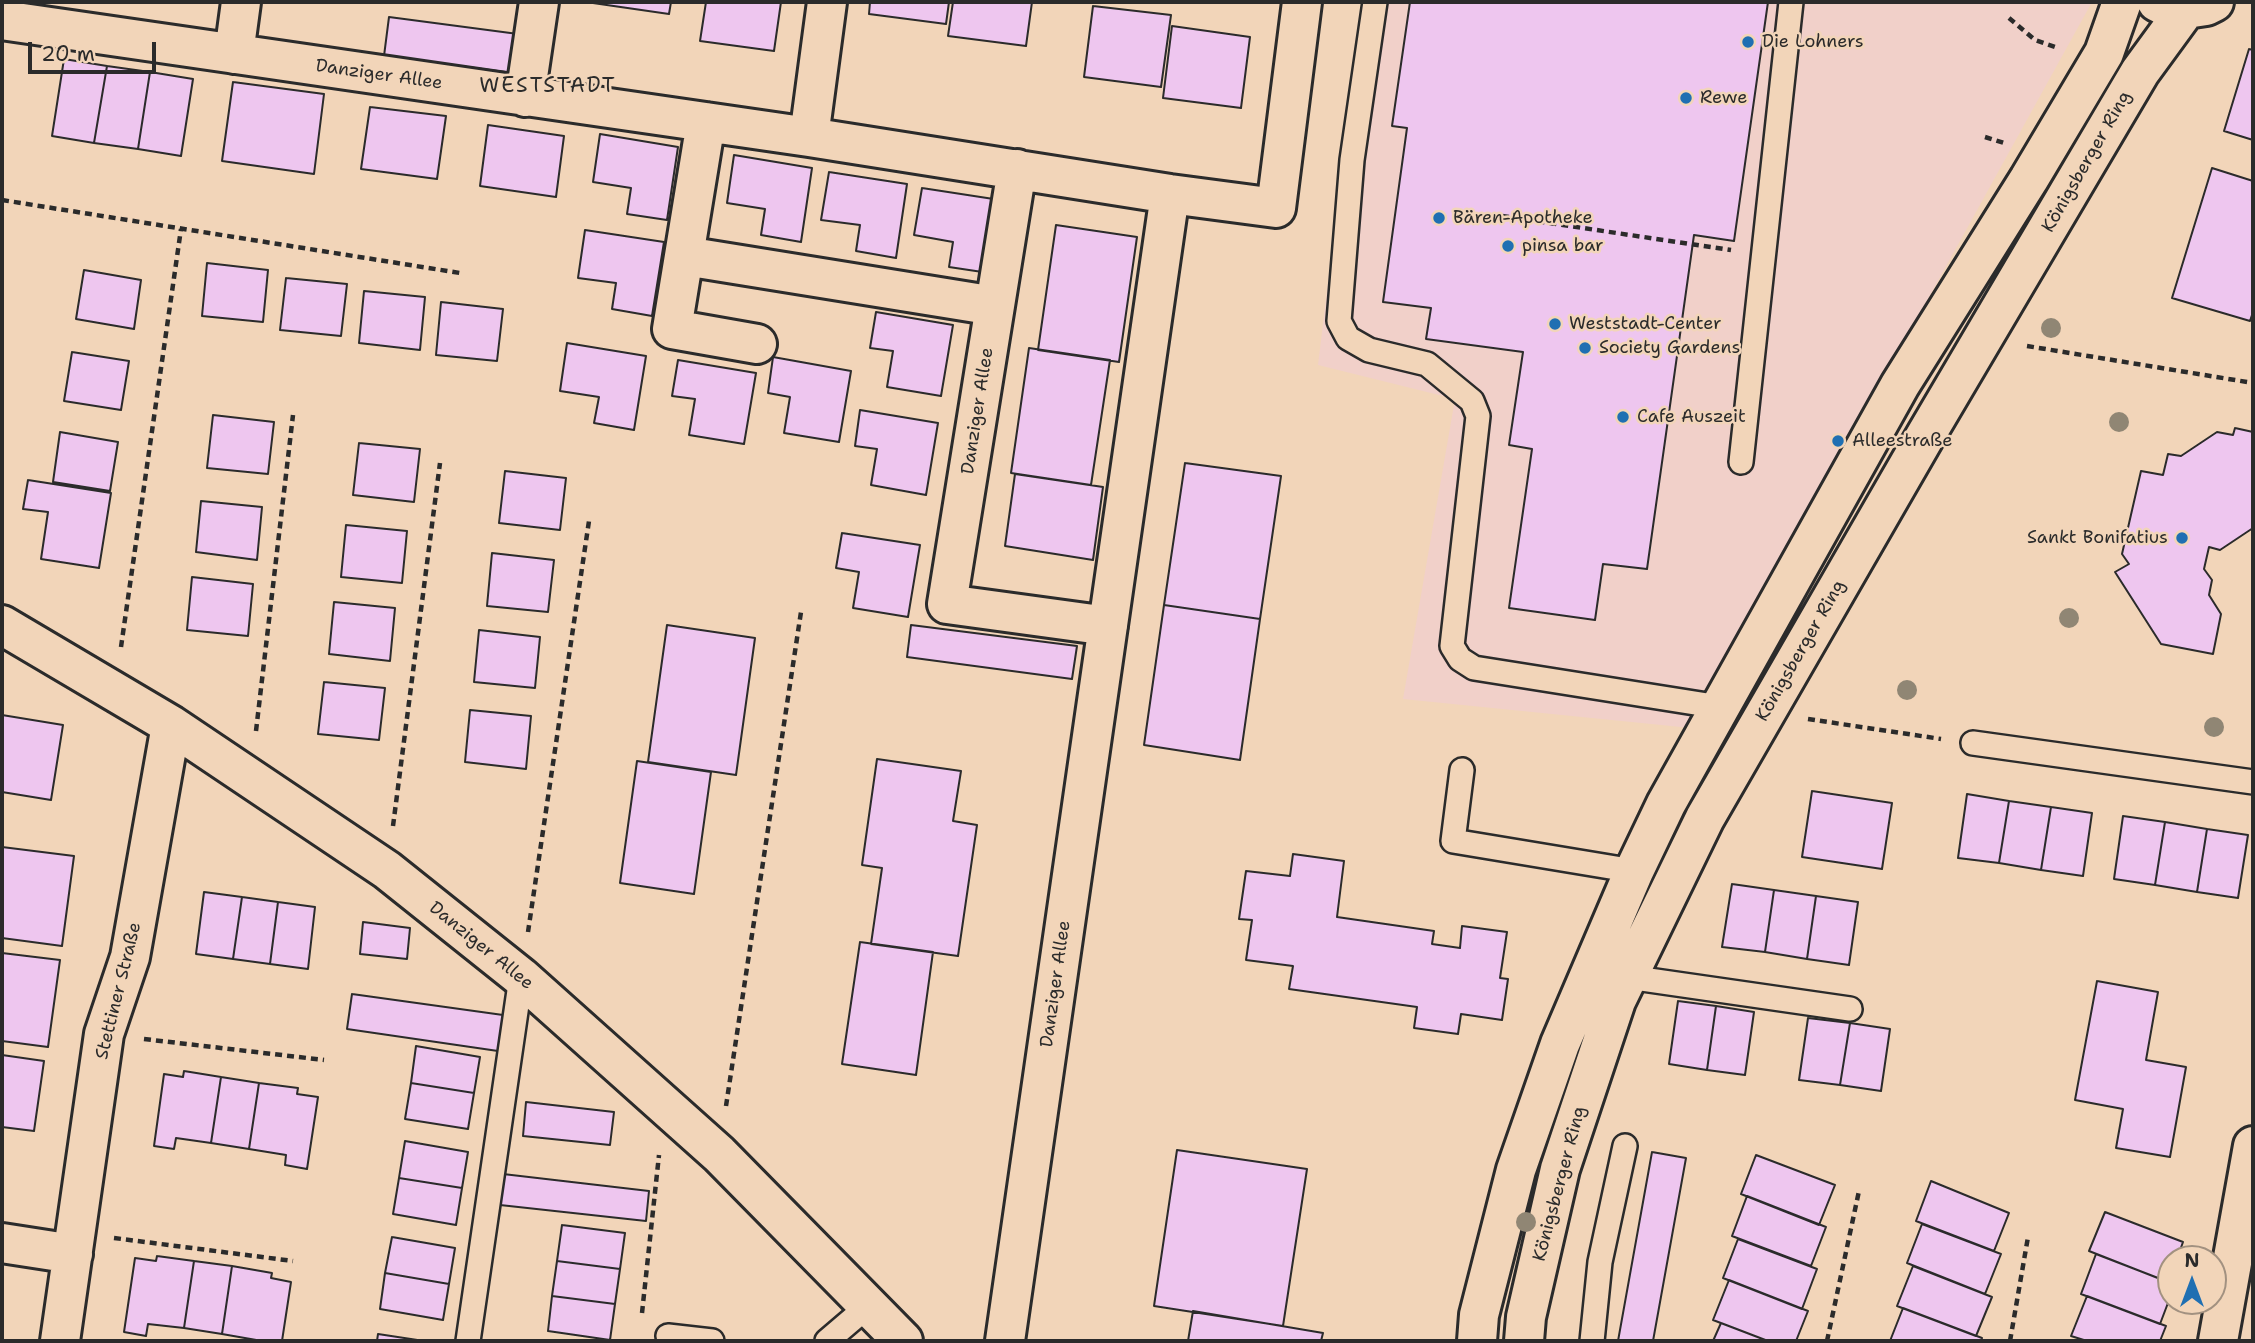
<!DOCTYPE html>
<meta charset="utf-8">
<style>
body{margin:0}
#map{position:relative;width:2255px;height:1343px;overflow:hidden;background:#f2d5b9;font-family:"Shantell Sans",sans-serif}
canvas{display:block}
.frame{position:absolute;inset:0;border:4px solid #2b2b2b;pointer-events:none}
.north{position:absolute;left:2157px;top:1245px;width:70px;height:70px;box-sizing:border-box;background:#f2d5b9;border:2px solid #a29180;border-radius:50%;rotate:0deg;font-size:19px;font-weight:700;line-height:28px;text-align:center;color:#2b2b2b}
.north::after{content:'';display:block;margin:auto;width:24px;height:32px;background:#1f6fb2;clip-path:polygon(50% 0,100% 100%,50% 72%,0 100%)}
.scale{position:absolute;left:28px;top:42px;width:128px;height:32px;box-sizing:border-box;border:4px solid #2b2b2b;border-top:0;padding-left:9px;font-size:21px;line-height:24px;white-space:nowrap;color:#2b2b2b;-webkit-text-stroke:5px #f2d5b9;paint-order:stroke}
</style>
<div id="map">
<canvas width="2255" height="1343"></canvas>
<div class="frame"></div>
<div class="north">N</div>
<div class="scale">20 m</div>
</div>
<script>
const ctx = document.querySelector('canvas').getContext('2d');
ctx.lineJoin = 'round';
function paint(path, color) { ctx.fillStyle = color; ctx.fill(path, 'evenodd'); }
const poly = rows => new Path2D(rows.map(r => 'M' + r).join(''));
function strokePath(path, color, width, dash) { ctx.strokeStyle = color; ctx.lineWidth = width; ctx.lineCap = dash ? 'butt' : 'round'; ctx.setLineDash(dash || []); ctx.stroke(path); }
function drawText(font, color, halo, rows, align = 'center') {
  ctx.font = font + ' "Shantell Sans",sans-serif'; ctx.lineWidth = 5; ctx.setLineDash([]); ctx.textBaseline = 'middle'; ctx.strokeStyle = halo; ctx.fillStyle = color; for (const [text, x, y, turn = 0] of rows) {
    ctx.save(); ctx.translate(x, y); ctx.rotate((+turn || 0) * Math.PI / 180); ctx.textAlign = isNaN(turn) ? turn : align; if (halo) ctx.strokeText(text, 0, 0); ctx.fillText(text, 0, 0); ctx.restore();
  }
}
paint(poly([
 [1362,2,2092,2,1691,728,1403,699,1455,399,1318,365]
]), '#f1d0c9');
const building = poly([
 [586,2,671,2,669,14,586,2],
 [706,2,781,2,774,51,700,41,706,2],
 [870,2,949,2,946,24,869,14,870,2],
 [953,2,1032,2,1026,46,948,36,953,2],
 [1410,2,1768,2,1734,241,1694,235,1647,569,1603,564,1595,620,1509,608,1532,449,1509,445,1523,352,1426,339,1431,308,1383,302,1407,128,1392,126,1410,2],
 [1093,6,1171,15,1161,87,1084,77,1093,6],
 [389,17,518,34,513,73,384,56,389,17],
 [1172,26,1250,37,1241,108,1163,98,1172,26],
 [2249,49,2253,50,2253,140,2224,131,2249,49],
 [64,59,107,66,94,143,52,136,64,59],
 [107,66,150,72,138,149,94,143,107,66],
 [150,72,193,79,181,156,138,149,150,72],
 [233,82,324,94,314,174,222,161,233,82],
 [370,107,446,116,437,179,361,169,370,107],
 [488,125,564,136,556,197,480,186,488,125],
 [600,134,678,147,667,220,627,214,631,188,593,182,600,134],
 [734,155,812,168,801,242,761,235,765,209,727,203,734,155],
 [2212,168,2253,181,2253,312,2250,321,2172,298,2212,168],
 [829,172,907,184,896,258,856,251,860,225,821,220,829,172],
 [922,188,1000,200,989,273,949,267,953,242,914,235,922,188],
 [1056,225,1137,237,1119,362,1038,350,1056,225],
 [585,230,664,242,652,316,612,309,616,283,578,278,585,230],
 [207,263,268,270,263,322,202,316,207,263],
 [84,270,141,280,134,329,76,319,84,270],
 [286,278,347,284,341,336,280,330,286,278],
 [364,291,425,297,420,350,359,343,364,291],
 [441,302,503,309,497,361,436,355,441,302],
 [876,312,953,325,941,396,887,387,893,351,870,348,876,312],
 [567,343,646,356,634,430,594,423,599,397,560,391,567,343],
 [1029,348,1110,360,1091,485,1011,473,1029,348],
 [72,352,129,361,121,410,64,401,72,352],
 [773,357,851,371,839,442,784,433,790,397,768,393,773,357],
 [678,360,756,373,744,444,689,435,695,399,672,396,678,360],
 [860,410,938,423,926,495,871,485,877,449,855,446,860,410],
 [213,415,274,422,268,474,207,468,213,415],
 [2235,428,2253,432,2253,528,2220,550,2209,547,2204,569,2212,580,2209,595,2221,614,2213,654,2161,644,2115,572,2129,564,2122,554,2141,471,2163,475,2168,454,2181,456,2217,432,2233,435,2235,428],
 [60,432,118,442,110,491,53,482,60,432],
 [359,443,420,449,414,502,353,495,359,443],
 [1185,463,1281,476,1260,619,1164,605,1185,463],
 [505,471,566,478,560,530,499,523,505,471],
 [1015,474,1103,487,1093,560,1005,546,1015,474],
 [28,480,111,493,99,568,41,559,48,512,23,509,28,480],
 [201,501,262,507,257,560,196,552,201,501],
 [346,525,407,531,402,583,341,577,346,525],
 [842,533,920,545,908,617,853,608,859,572,836,568,842,533],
 [492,553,554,560,548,612,487,606,492,553],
 [192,577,253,584,248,636,187,630,192,577],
 [334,602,395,608,390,661,329,654,334,602],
 [1164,605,1260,619,1240,760,1144,745,1164,605],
 [667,625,755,638,736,775,648,762,667,625],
 [911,625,1077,646,1072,679,907,657,911,625],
 [479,630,540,637,535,688,474,682,479,630],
 [324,682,385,688,379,740,318,734,324,682],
 [470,710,531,716,526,769,465,762,470,710],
 [2,715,63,725,51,800,2,792,2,715],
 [877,759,961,771,953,821,977,825,958,956,871,944,882,868,862,865,877,759],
 [637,761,711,772,694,894,620,883,637,761],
 [1812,791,1892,803,1882,869,1802,857,1812,791],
 [1967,794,2009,801,1999,863,1958,858,1967,794],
 [2009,801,2051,807,2041,870,1999,863,2009,801],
 [2051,807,2092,813,2083,876,2041,870,2051,807],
 [2123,816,2165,822,2155,885,2114,879,2123,816],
 [2165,822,2207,829,2197,892,2155,885,2165,822],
 [2207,829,2248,835,2238,898,2197,892,2207,829],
 [2,847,74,856,62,946,2,938,2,847],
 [1293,854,1344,861,1337,917,1434,931,1432,944,1460,948,1462,926,1507,932,1500,978,1508,979,1502,1020,1461,1014,1458,1034,1414,1028,1417,1007,1289,989,1293,966,1246,960,1252,920,1239,919,1246,871,1290,876,1293,854],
 [1732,884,1774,890,1765,952,1722,947,1732,884],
 [1774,890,1816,896,1807,959,1765,952,1774,890],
 [204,892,242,897,233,959,196,954,204,892],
 [1816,896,1858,902,1849,965,1807,959,1816,896],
 [242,897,278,902,270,964,233,959,242,897],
 [278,902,315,907,308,969,270,964,278,902],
 [363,922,410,928,407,959,360,954,363,922],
 [860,942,933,952,916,1075,842,1064,860,942],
 [2,953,60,960,48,1047,2,1041,2,953],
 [2097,981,2158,992,2146,1060,2186,1067,2170,1157,2116,1148,2123,1109,2075,1100,2097,981],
 [352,994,503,1015,498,1051,347,1029,352,994],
 [1678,1001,1716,1006,1707,1070,1669,1064,1678,1001],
 [1716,1006,1754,1012,1745,1075,1707,1070,1716,1006],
 [1808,1018,1850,1023,1840,1085,1799,1080,1808,1018],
 [1850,1023,1890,1029,1881,1091,1840,1085,1850,1023],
 [416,1046,480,1057,474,1093,411,1083,416,1046],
 [2,1055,44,1061,34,1131,2,1127,2,1055],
 [184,1071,221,1077,211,1143,176,1138,174,1149,154,1146,164,1074,183,1077,184,1071],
 [221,1077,259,1083,249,1149,211,1143,221,1077],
 [259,1083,298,1088,297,1094,318,1097,307,1169,285,1165,286,1155,249,1149,259,1083],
 [411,1083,474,1093,468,1129,405,1119,411,1083],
 [526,1102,614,1112,610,1145,523,1136,526,1102],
 [405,1141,468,1152,462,1188,399,1178,405,1141],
 [1177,1150,1307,1169,1283,1326,1154,1306,1177,1150],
 [1652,1152,1686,1158,1653,1341,1618,1341,1652,1152],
 [1756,1155,1835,1185,1819,1225,1741,1194,1756,1155],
 [503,1174,649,1191,646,1221,500,1205,503,1174],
 [399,1178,462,1188,456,1225,393,1214,399,1178],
 [1931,1181,2009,1213,1994,1251,1916,1221,1931,1181],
 [1747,1196,1826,1227,1811,1266,1732,1236,1747,1196],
 [2105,1212,2183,1242,2177,1259,2171,1259,2171,1275,2168,1282,2089,1251,2105,1212],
 [1922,1224,2001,1254,1985,1294,1907,1263,1922,1224],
 [562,1225,625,1233,620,1269,557,1261,562,1225],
 [392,1237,455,1248,449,1284,385,1273,392,1237],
 [1738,1239,1817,1269,1802,1309,1723,1278,1738,1239],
 [2096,1254,2171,1283,2171,1295,2160,1324,2081,1294,2096,1254],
 [157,1256,194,1261,184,1328,148,1324,146,1336,124,1332,135,1258,156,1261,157,1256],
 [194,1261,232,1266,222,1334,184,1328,194,1261],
 [557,1261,620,1269,615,1304,552,1296,557,1261],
 [232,1266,272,1273,271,1278,291,1282,282,1341,262,1341,222,1334,232,1266],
 [1913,1266,1992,1297,1976,1336,1897,1306,1913,1266],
 [385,1273,449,1284,443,1320,380,1309,385,1273],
 [1729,1280,1808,1311,1796,1341,1768,1341,1713,1320,1729,1280],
 [552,1296,615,1304,610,1340,548,1331,552,1296],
 [2087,1296,2166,1326,2160,1341,2087,1341,2071,1336,2087,1296],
 [1903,1308,1982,1338,1981,1341,1890,1341,1903,1308],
 [1193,1311,1323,1333,1321,1341,1188,1341,1193,1311],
 [1721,1323,1768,1341,1713,1341,1721,1323],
 [378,1334,424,1341,377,1341,378,1334]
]);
paint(building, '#eec6ef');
strokePath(building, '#2b2b2b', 2);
const lane = poly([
 [1375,2,1352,160,1339,321,1348,338,1369,350,1427,364,1472,401,1478,416,1452,646,1460,659,1474,668,1720,707],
 [1741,462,1791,2],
 [1973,743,2253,782],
 [1462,770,1453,841,1634,871],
 [1628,977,1850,1009],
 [668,1336,712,1341],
 [468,1341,521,977],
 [827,1341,868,1306],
 [1592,1341,1600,1262,1625,1146]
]);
const street = poly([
 [2,20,809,137,1170,194,1276,208,1302,2],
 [234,54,241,2],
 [525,97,539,2],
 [706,122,672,329,757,344],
 [809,137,827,2],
 [1017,169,947,604,1108,626],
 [685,256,995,306],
 [2,625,171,725,387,870,521,977,719,1154,903,1341],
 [2,1243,73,1254],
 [60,1341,104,1034,130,957,171,725],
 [1005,1341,1170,194],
 [2218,1341,2253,1146]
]);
const secondary = poly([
 [2157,2,2165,6,2186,9,2206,6,2214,2],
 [1477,1341,1479,1315,1516,1170,1560,1044,1634,871,1666,804,1900,385,2029,179,2104,53,2122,2],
 [1524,1341,1526,1317,1560,1169,1616,1001,1705,818,1927,433,2140,72,2186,9]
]);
strokePath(lane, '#2b2b2b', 28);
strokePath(street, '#2b2b2b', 44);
strokePath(secondary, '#2b2b2b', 44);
strokePath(poly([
 [2009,18,2035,40,2058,48],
 [1985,137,2004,143],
 [2,200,460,273],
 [1502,216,1731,250],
 [2027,346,2253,383],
 [121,647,181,229],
 [1808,719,1941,739],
 [256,731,293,415],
 [393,826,440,463],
 [528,932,589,521],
 [144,1039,324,1060],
 [726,1106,801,612],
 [114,1238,293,1261],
 [642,1313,659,1155],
 [1827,1341,1859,1191],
 [2010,1341,2028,1237]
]), '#2b2b2b', 4.5, [7, 5]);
strokePath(lane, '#f2d5b9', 23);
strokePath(street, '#f2d5b9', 38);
strokePath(secondary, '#f2d5b9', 38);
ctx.fillStyle = '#908674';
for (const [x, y] of [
 [2051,328],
 [2119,422],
 [2069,618],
 [1907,690],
 [2214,727],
 [1526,1222]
]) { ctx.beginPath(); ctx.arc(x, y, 10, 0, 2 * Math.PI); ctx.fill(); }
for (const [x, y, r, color] of [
 [1748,42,7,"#1f6fb2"],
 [1686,98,7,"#1f6fb2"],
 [1439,218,7,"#1f6fb2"],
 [1508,246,7,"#1f6fb2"],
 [1555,324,7,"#1f6fb2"],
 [1585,348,7,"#1f6fb2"],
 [1623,417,7,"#1f6fb2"],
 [1838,441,7,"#1f6fb2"],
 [2182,538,7,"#1f6fb2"]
]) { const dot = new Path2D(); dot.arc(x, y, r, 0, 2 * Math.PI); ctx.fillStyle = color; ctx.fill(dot); strokePath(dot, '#f2d5b9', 2.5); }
drawText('18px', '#2b2b2b', '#f2d5b9', [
 ["Die Lohners",1762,42],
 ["Rewe",1700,98],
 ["Bären-Apotheke",1453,218],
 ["pinsa bar",1522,246],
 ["Weststadt-Center",1569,324],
 ["Society Gardens",1599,348],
 ["Cafe Auszeit",1637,417],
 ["Alleestraße",1852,441],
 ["Sankt Bonifatius",2168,538,"right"]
], 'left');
drawText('18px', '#2b2b2b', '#f2d5b9', [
 ["Danziger Allee",379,75,8],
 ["Königsberger Ring",2087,162,-60],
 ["Danziger Allee",978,411,-81],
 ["Königsberger Ring",1801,651,-60],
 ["Danziger Allee",481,946,39],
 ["Danziger Allee",1056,984,-82],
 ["Stettiner Straße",119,991,-76],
 ["Königsberger Ring",1560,1184,-75]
]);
ctx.letterSpacing = '2px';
drawText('21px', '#2b2b2b', '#f2d5b9', [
 ["WESTSTADT",548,87]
]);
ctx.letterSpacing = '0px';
</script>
